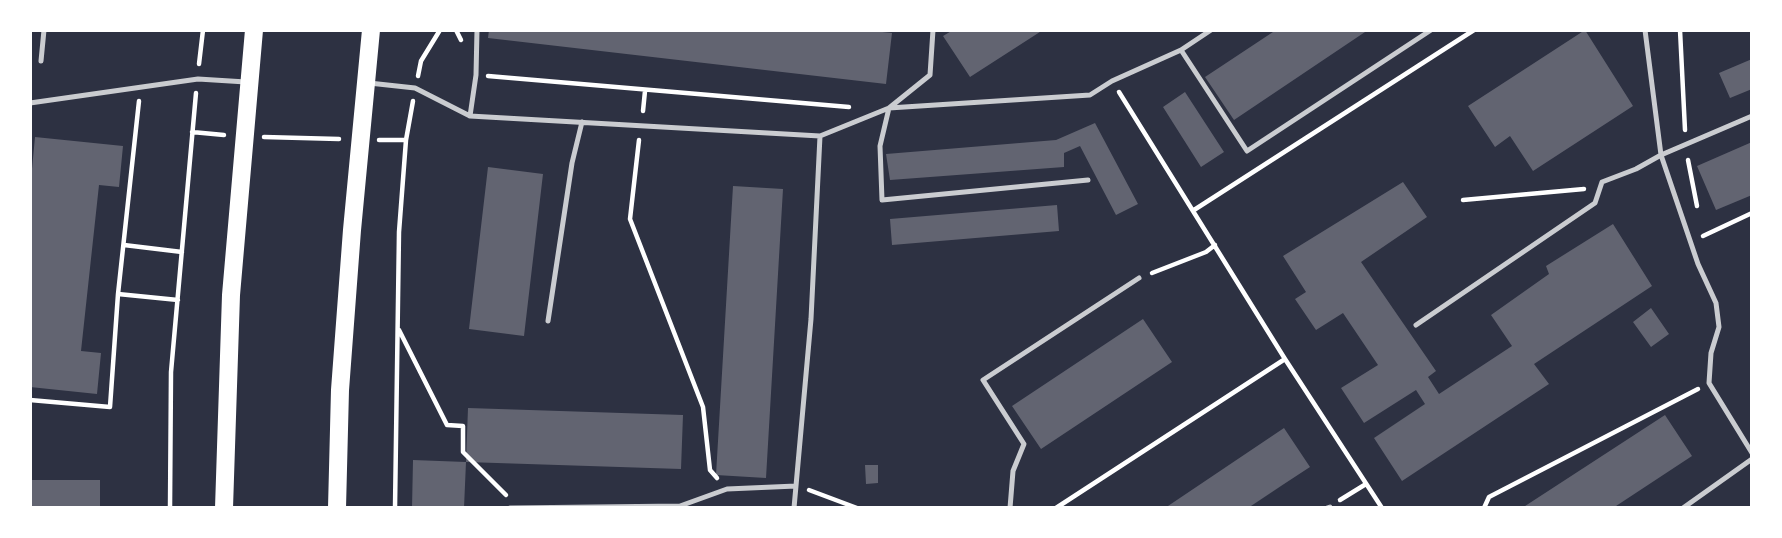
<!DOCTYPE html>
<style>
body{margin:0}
#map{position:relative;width:1782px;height:538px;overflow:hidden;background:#2d3142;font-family:"Noto Sans",sans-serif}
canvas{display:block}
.frame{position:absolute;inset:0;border:32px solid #fff;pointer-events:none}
</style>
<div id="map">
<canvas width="1782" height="538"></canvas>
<div class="frame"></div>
</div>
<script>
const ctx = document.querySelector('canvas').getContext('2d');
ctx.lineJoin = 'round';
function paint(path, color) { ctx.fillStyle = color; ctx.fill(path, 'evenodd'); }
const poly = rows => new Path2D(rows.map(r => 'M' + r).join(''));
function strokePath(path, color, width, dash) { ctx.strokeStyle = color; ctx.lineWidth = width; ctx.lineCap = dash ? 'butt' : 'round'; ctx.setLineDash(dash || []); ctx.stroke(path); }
paint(poly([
 [489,30,863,30,892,33,886,84,488,38],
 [953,30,1043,30,970,77,943,36],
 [1276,30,1368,30,1234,120,1205,77],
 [1585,30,1633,106,1533,171,1510,136,1495,147,1468,106],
 [1752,59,1752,89,1730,98,1719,73],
 [1185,92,1224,152,1201,167,1163,107],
 [1095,123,1138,204,1116,215,1080,146,1064,153,1064,167,890,180,886,154,1056,140],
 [35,137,123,146,119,187,99,185,81,351,101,353,97,394,30,387,30,190],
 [1752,142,1752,195,1716,210,1697,166],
 [488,167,543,174,524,336,469,329],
 [1403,182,1427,217,1361,262,1436,371,1428,377,1439,394,1512,346,1491,315,1549,274,1546,266,1613,224,1652,286,1534,364,1549,384,1402,481,1374,438,1425,404,1416,390,1364,423,1341,388,1378,365,1343,313,1316,330,1295,299,1306,292,1283,256],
 [733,186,783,189,766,478,716,475],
 [1057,205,1059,231,892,245,890,219],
 [1651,308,1669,334,1651,347,1633,322],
 [1143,319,1172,362,1041,449,1012,406],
 [468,408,683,415,681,469,466,462,464,508,412,508,413,460,466,462],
 [1665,415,1692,456,1613,508,1522,508],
 [1284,428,1310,467,1284,484,1248,508,1165,508],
 [865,465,878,465,878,483,866,484],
 [30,480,100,480,100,508,30,508]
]), '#626471');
strokePath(poly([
 [456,30,461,40],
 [1680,30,1685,130],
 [199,64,203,30],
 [418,76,421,61,440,30],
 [488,76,849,107],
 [1119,92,1285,359,1382,508],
 [643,111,645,91],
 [192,132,224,135],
 [264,137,339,139],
 [379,140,406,140],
 [639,140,630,219,703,407,710,470,717,478],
 [1688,160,1697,206],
 [1463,200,1584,189],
 [1194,210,1474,30],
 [1703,236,1752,213],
 [124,245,182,252],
 [1152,273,1206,252,1215,245],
 [118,294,178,300],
 [399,330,447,425,463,426,463,452,506,495],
 [30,400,110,407,118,294,139,101],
 [809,490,857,508],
 [1340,500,1366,484],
 [170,508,171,372,196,93],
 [395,508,399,232,406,140,413,101],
 [1056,508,1285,359],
 [1484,508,1489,497,1698,389]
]), '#fff', 4.5);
strokePath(poly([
 [1211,30,1181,50,1247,151,1431,30],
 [1645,30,1661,155,1698,264,1716,303,1719,327,1711,353,1709,383,1752,453],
 [41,61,44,30],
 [369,83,415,88,470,116,820,136,889,108,930,75,933,30],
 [30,103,198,79,246,82],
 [470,116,476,75,477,30],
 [1088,180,882,200,880,146,889,108,1090,95,1112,81,1181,50],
 [548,321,572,163,582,122],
 [1416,325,1595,203,1602,182,1636,169,1661,155,1752,116],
 [510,508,680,506,727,489,796,486],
 [794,508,811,319,820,136],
 [1010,508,1013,471,1024,444,983,380,1139,278],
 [1327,508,1330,507],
 [1683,508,1752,459]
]), '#caccd0', 5);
strokePath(poly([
 [224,508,231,295,254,30],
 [337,508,340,390,352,230,371,30]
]), '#fff', 18);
</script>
